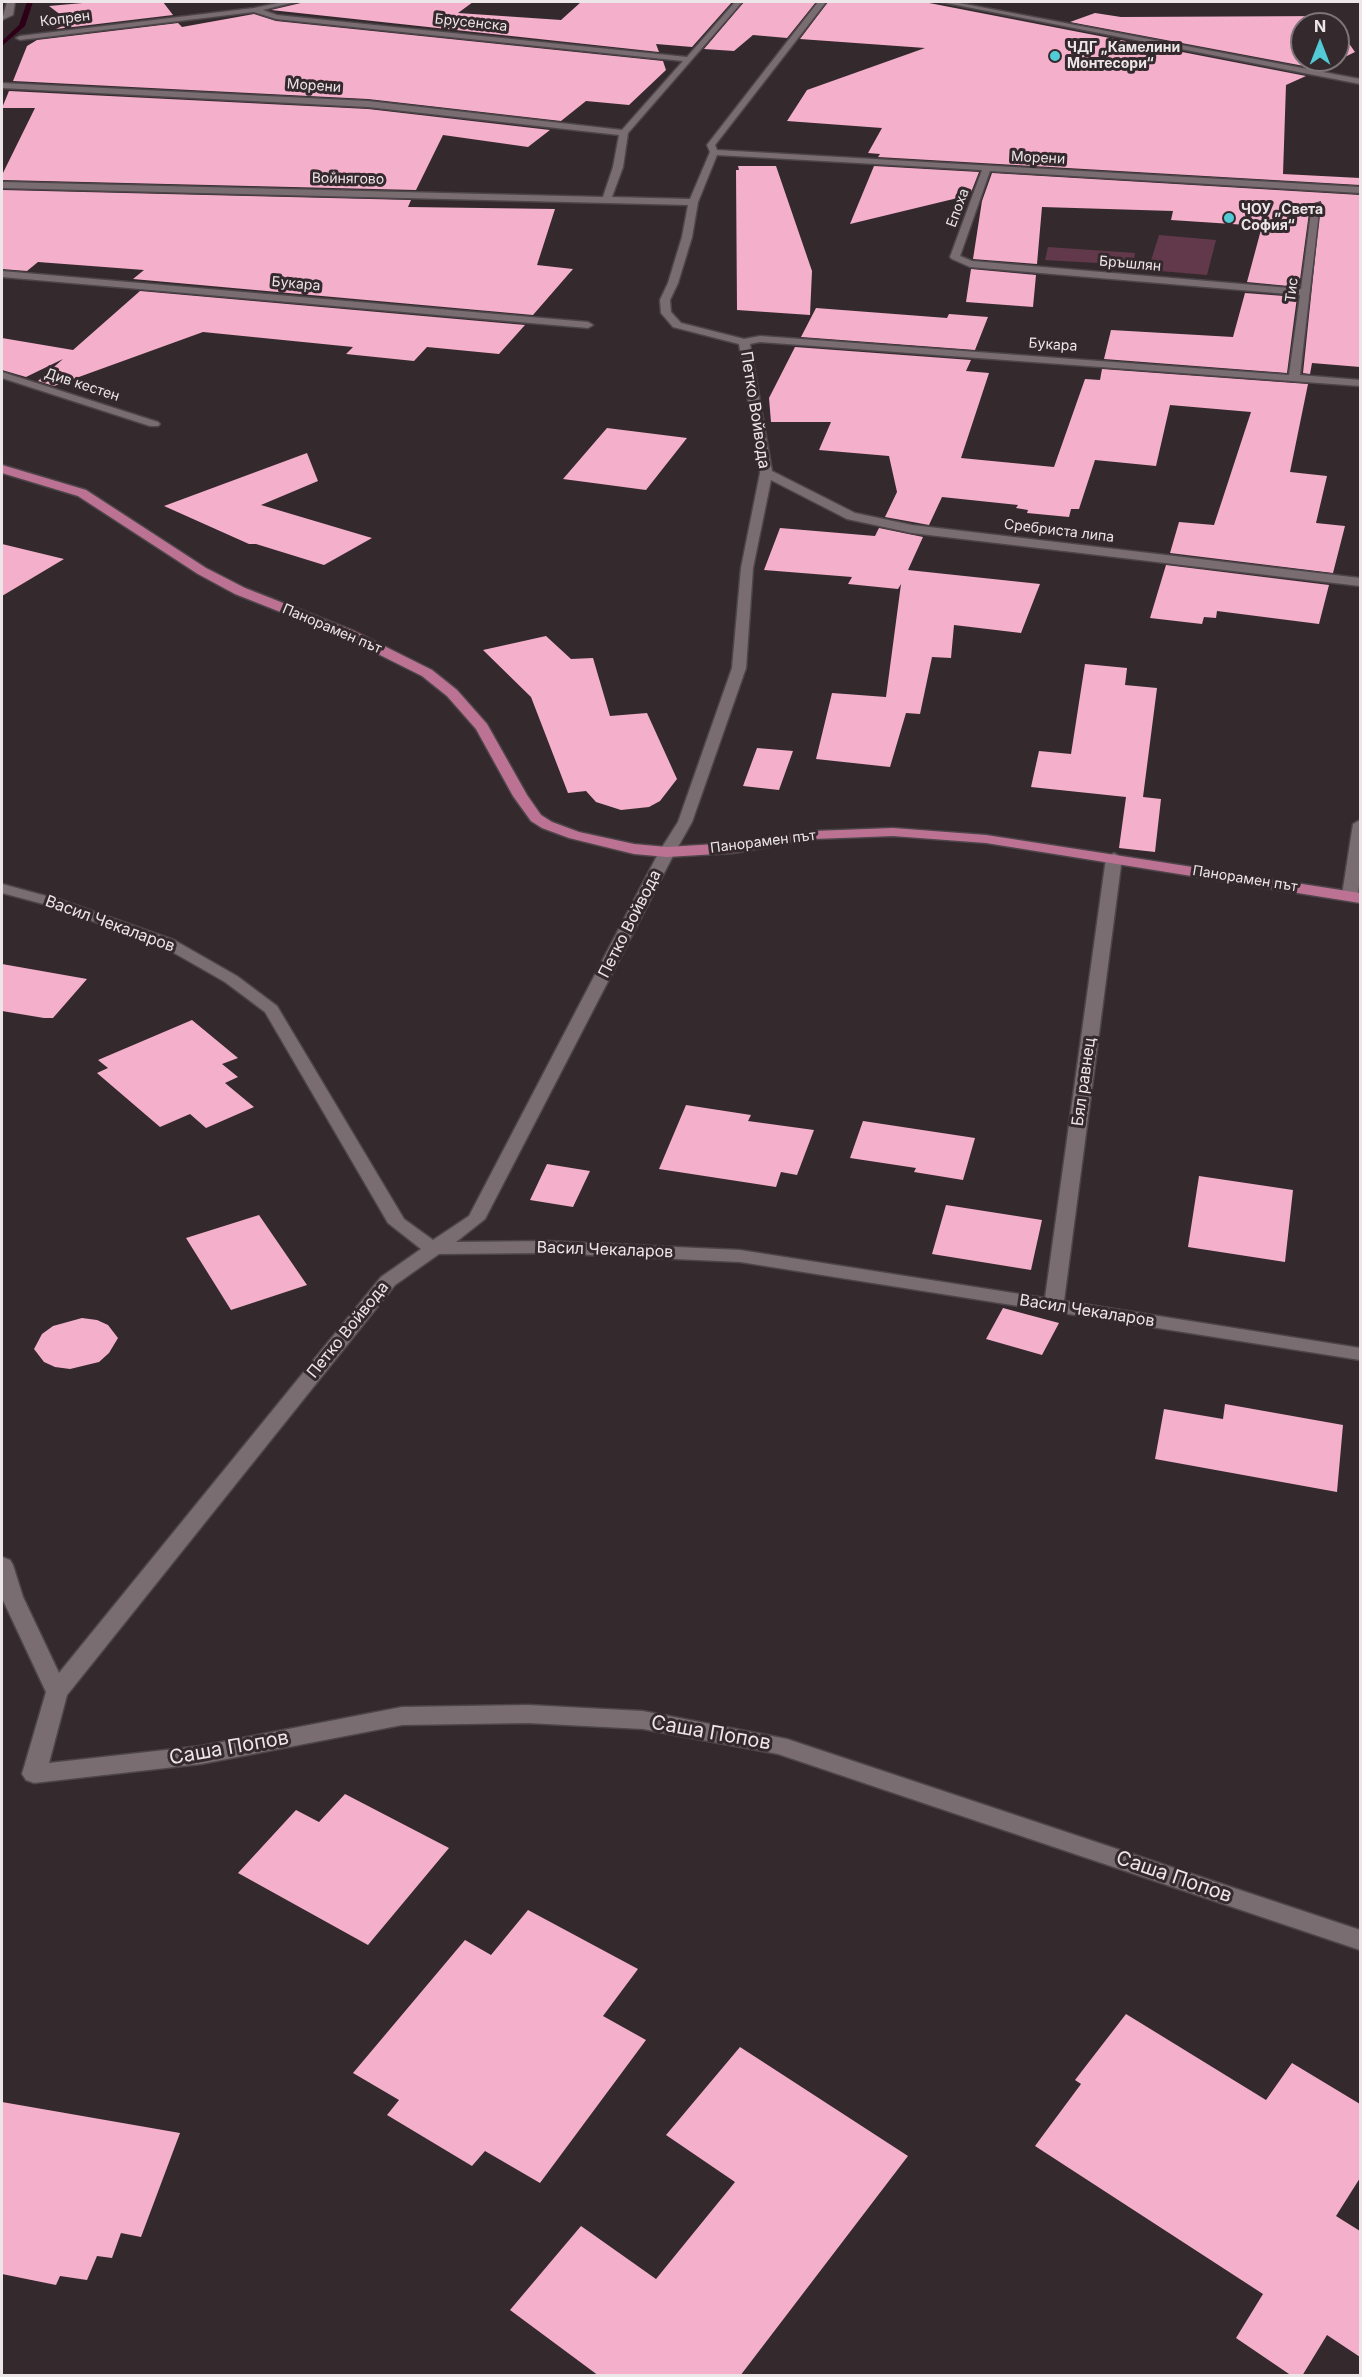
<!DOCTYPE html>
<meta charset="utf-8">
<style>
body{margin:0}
#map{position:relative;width:1362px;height:2377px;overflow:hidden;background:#342a2d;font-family:Inter,sans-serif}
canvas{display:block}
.frame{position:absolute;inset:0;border:3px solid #ede6e9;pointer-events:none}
.north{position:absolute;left:1290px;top:12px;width:60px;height:60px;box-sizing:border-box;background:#342a2d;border:2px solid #7e7578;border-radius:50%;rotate:0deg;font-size:16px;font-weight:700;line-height:24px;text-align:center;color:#ede6e9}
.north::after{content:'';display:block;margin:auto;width:21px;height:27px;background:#52cbd7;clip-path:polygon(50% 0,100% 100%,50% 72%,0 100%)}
</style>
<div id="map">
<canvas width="1362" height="2377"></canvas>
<div class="frame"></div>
<div class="north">N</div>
</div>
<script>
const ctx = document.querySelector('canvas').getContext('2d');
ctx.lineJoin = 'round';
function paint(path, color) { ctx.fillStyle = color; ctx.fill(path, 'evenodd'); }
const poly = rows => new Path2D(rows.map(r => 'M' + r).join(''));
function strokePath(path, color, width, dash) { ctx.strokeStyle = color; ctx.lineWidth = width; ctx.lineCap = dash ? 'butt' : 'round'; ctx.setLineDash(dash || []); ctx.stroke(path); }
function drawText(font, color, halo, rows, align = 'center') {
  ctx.font = font + ' Inter,sans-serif'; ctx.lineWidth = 6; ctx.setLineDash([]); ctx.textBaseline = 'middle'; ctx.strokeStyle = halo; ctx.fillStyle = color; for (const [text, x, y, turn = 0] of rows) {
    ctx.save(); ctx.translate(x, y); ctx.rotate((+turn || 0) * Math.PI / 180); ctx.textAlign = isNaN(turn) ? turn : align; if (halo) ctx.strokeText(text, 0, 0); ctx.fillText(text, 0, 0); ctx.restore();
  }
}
paint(poly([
 [1159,235,1216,240,1207,275,1148,270],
 [1048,247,1135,253,1133,265,1045,260]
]), '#62394a');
paint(poly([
 [27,2,33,2,25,26,2,46,2,41,19,25,27,2]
]), '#2e0017');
paint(poly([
 [94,2,163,2,173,15,56,29,70,22,49,6],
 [305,2,473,2,458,13,561,20,581,2,732,2,692,47,656,44,659,52,271,10],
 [744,2,816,2,787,38,753,35,734,51,704,49],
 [828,2,924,2,1306,76,1286,85,1283,174,1360,178,1360,185,878,157,880,154,868,153,882,128,787,121,807,90,925,48,800,39],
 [1095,13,1121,17,1329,16,1335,24,1302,24,1302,60,1338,60,1338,28,1355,52,1320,69,1070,22],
 [254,14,276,21,663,61,666,70,629,105,586,101,561,121,368,99,13,81,27,46,37,40,178,23,182,27],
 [9,91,368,109,550,130,528,147,443,135,416,190,2,180,2,175,35,108,2,108],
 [738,166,776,166,812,271,810,315,737,310,736,170,739,170],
 [874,166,979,172,970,195,850,224],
 [992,173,1360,195,1360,367,1312,363,1310,374,1303,373,1321,201,1310,205,1299,287,1247,282,1262,226,1171,220,1173,211,1042,207,1037,264,973,259,982,201],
 [2,190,411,200,408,207,555,209,537,265,573,269,533,315,133,279,144,270,38,262,27,271,2,269],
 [971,269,1036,275,1033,307,966,302],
 [140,291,525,325,499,354,427,347,414,361,346,354,353,347,203,332,54,386,38,381,63,359,26,377,2,370,2,338,73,350],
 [1245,293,1297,297,1287,373,1104,359,1111,330,1233,337],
 [816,308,947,318,949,314,988,317,975,350,801,337],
 [795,347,971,360,966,371,989,373,961,458,1054,467,1085,379,1100,380,1102,369,1308,384,1290,472,1327,476,1316,523,1345,526,1333,573,1170,553,1179,522,1214,525,1251,412,1170,405,1156,466,1095,460,1079,509,1071,509,1069,517,1027,513,1028,510,1016,508,1018,505,942,497,929,525,885,517,897,492,889,456,819,450,831,422,771,422,769,398],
 [607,428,687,438,646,490,563,479],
 [307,453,318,481,261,505,372,538,324,565,256,544,249,544,164,506],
 [780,528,875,536,879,528,923,537,908,570,1040,584,1021,633,954,625,951,658,932,657,920,714,906,713,890,767,816,759,832,693,886,697,901,584,898,589,848,584,852,577,764,570],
 [2,544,64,559,2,596],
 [1166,565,1329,585,1319,624,1217,611,1216,618,1204,617,1202,624,1150,618],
 [546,636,571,659,593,658,610,716,647,713,677,779,660,801,649,807,621,810,596,802,586,791,568,793,531,697,483,650],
 [1085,664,1127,668,1125,685,1157,688,1143,797,1161,799,1155,852,1119,848,1126,797,1031,787,1039,751,1071,754],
 [757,748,793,751,779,790,743,786],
 [2,964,87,979,53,1018,44,1018,2,1011],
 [192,1020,238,1058,222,1064,238,1077,225,1083,254,1107,206,1128,190,1114,160,1127,97,1073,108,1068,98,1060],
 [686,1105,751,1115,748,1121,814,1130,797,1175,781,1172,776,1187,659,1169],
 [863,1121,975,1138,963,1180,914,1172,916,1168,850,1158],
 [547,1164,590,1171,573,1207,530,1200],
 [1199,1176,1293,1190,1285,1262,1188,1247],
 [946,1205,1042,1220,1031,1270,932,1254],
 [259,1215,307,1285,231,1310,186,1238],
 [1003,1308,1059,1323,1042,1355,986,1339],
 [82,1318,97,1320,108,1325,118,1338,109,1353,99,1362,70,1369,55,1367,44,1362,34,1349,42,1334,53,1326],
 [1225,1404,1343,1425,1337,1492,1155,1459,1164,1409,1223,1419],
 [345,1794,449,1848,368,1945,238,1873,296,1810,319,1822],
 [528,1910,638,1969,603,2016,646,2040,540,2183,485,2151,472,2166,387,2115,399,2100,353,2073,465,1940,491,1955],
 [1126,2014,1266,2100,1292,2063,1360,2104,1360,2178,1336,2216,1360,2231,1360,2357,1327,2335,1302,2376,1292,2376,1236,2338,1263,2294,1035,2146,1081,2084,1075,2080],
 [740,2047,908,2156,740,2376,599,2376,510,2310,581,2226,656,2279,735,2182,666,2135],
 [2,2102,180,2133,141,2237,121,2233,112,2258,97,2256,87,2280,60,2276,56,2285,2,2274]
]), '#f4afcb');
const minor = poly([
 [7,2,15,2,13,15,2,20,7,2],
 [283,2,295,2,263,10,277,15,687,57,735,2,742,2,628,133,623,167,612,197,690,199,710,152,707,145,818,2,826,2,715,145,717,150,1360,187,1360,193,990,171,960,256,972,261,1301,289,1312,205,1320,203,1300,375,1360,380,1360,386,760,342,750,344,772,471,855,513,912,525,1360,578,1360,586,912,533,847,519,771,480,753,568,746,668,692,822,675,852,485,1219,456,1242,546,1241,740,1250,1045,1298,1106,858,1114,853,1122,858,1064,1301,1360,1348,1360,1360,740,1262,546,1253,439,1254,395,1285,67,1695,49,1763,201,1746,402,1707,528,1705,643,1711,787,1739,1360,1930,1360,1950,778,1754,643,1729,528,1723,402,1725,201,1764,34,1783,26,1780,22,1774,46,1692,2,1598,2,1557,10,1560,13,1565,23,1597,59,1673,381,1277,421,1249,388,1223,265,1012,225,982,162,946,51,906,2,893,2,884,61,900,174,940,237,976,277,1006,404,1219,433,1240,469,1216,659,852,678,822,732,668,741,568,760,473,739,344,673,327,661,313,660,300,668,283,682,237,688,205,2,188,2,182,603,197,613,167,619,135,368,107,2,88,2,83,368,101,622,130,683,61,276,19,254,12,20,40,16,38,20,36,254,8,283,2],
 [717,155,982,170,950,257,952,259,970,267,1300,295,1289,375,760,336,744,339,681,323,671,312,670,300,678,283,692,237,698,202,717,155],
 [941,2,954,2,1360,79,1360,84,941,2],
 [2,271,588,322,593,325,588,328,2,277,2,271],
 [2,372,158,422,160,424,158,426,150,426,2,378,2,372],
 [1360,820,1360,875,1358,895,1350,900,1342,895,1353,824,1360,820]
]);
const major = poly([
 [2,465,86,490,206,568,245,588,354,631,432,670,457,690,487,724,527,795,541,815,552,822,579,832,634,844,667,847,733,843,814,831,893,828,986,835,1360,893,1360,903,986,843,893,836,814,839,733,853,667,857,634,854,569,838,542,828,531,821,513,796,476,729,447,696,422,676,344,637,235,594,198,574,78,496,2,473,2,465]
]);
strokePath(minor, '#4d4549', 3);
strokePath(major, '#4d4549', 3);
paint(minor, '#796d72');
paint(major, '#bc7293');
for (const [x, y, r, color] of [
 [1055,56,6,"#52cbd7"],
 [1229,218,6,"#52cbd7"]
]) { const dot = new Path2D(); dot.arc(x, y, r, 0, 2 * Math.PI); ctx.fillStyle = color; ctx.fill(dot); strokePath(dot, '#342a2d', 2); }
drawText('14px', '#ede6e9', '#342a2d', [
 ["Копрен",65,19,-7],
 ["Брусенска",471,23,6],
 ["Морени",314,86,4],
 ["Морени",1038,158,3],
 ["Войнягово",348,179,1],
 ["Епоха",958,208,-70],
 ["Бръшлян",1130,264,5],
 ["Букара",296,284,5],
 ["Тис",1292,290,-83],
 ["Букара",1053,345,4],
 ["Див кестен",82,385,18],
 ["Сребриста липа",1059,531,7],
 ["Панорамен път",332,629,23],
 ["Панорамен път",763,842,-7],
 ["Панорамен път",1245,879,9]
]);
drawText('bold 14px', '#ede6e9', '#342a2d', [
 ["ЧДГ „Камелини",1067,48],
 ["Монтесори“",1067,64],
 ["ЧОУ „Света",1241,210],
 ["София“",1241,226]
], 'left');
drawText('16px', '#ede6e9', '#342a2d', [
 ["Петко Войвода",755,410,81],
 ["Васил Чекаларов",110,924,20],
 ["Петко Войвода",630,924,-63],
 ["Бял равнец",1084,1082,-82],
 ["Васил Чекаларов",605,1250,2],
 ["Васил Чекаларов",1087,1311,9],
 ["Петко Войвода",348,1330,-51]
]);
drawText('20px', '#ede6e9', '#342a2d', [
 ["Саша Попов",711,1733,10],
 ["Саша Попов",229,1748,-10],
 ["Саша Попов",1174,1877,19]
]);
</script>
